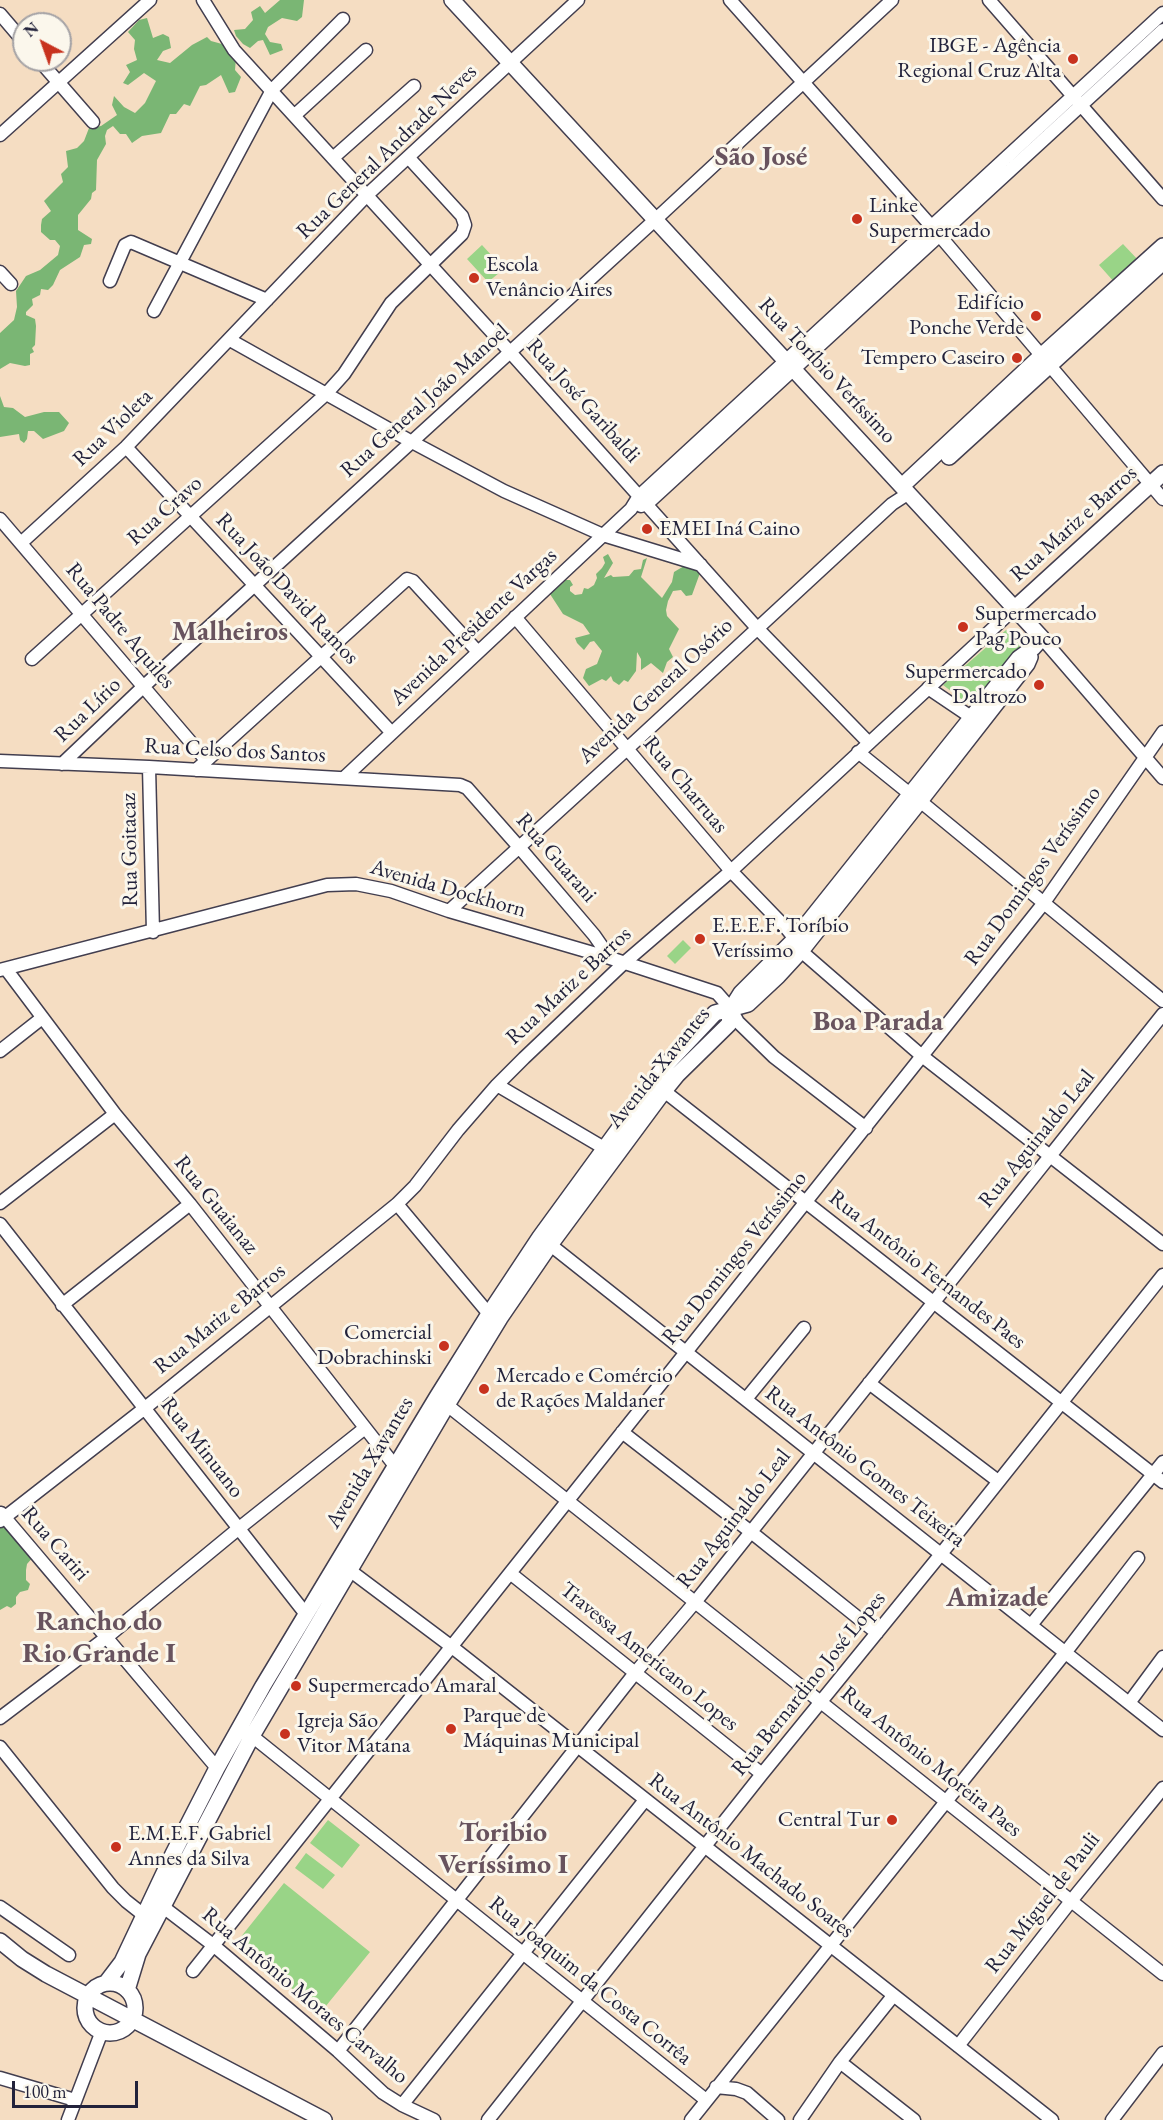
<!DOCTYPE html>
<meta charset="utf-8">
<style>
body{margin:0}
#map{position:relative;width:1163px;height:2120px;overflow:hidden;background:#f5ddc2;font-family:"EB Garamond",serif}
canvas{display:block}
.north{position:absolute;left:12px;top:12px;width:60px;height:60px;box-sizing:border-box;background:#fbf7ec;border:2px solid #a4a2a5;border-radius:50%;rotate:319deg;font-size:16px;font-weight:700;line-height:24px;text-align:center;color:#22223b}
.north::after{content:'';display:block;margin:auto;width:21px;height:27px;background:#c8321e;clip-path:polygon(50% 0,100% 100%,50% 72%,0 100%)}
.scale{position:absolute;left:12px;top:2081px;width:126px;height:27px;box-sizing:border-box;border:3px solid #22223b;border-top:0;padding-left:8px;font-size:18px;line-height:21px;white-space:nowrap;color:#22223b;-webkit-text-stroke:4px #fbf7ec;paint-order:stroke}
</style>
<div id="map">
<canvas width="1163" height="2120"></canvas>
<div class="north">N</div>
<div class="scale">100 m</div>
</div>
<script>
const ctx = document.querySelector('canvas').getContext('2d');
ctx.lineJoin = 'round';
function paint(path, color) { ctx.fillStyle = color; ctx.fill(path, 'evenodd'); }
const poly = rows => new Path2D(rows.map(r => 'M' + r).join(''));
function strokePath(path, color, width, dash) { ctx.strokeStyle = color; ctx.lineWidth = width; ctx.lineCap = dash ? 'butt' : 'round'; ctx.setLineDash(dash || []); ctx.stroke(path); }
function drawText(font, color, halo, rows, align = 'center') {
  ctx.font = font + ' "EB Garamond",serif'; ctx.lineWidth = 6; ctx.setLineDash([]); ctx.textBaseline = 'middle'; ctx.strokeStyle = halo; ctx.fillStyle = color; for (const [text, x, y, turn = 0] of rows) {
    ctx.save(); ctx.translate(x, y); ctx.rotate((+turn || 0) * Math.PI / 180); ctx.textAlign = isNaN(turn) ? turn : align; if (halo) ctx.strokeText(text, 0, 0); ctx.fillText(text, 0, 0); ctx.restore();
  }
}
paint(poly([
 [1123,244,1140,262,1115,283,1099,265],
 [482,245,504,269,488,282,467,259],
 [1006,630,1019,638,1020,646,972,707,943,685],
 [683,940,691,948,675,964,667,956],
 [328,1820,360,1845,342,1868,310,1843],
 [306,1853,335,1875,323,1889,295,1868],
 [284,1883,370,1952,321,2012,236,1943]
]), '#99d487');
paint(poly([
 [280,0,304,0,302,17,297,21,282,18,268,27,265,34,270,42,281,44,283,50,270,55,263,40,258,41,250,48,243,44,236,36,234,30,245,29,253,20,251,12,260,6,265,13],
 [147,18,153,38,163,34,169,37,171,48,163,51,157,60,170,63,192,45,207,37,211,41,222,44,236,58,235,70,241,77,235,92,229,93,221,75,206,85,200,86,190,106,184,104,176,114,170,114,161,133,142,136,132,143,126,134,120,134,113,126,107,130,105,136,106,144,97,160,96,190,92,193,91,199,78,215,78,230,92,239,91,244,84,245,80,257,60,270,53,285,48,290,41,289,40,295,32,299,33,305,26,312,26,315,35,319,36,326,35,345,32,348,34,352,30,354,30,365,25,366,10,363,0,369,0,333,14,320,17,307,16,291,26,276,40,270,58,255,60,246,55,240,50,240,41,232,41,225,42,219,51,211,44,201,63,182,61,174,68,167,66,151,77,148,84,141,89,128,101,126,117,115,112,105,114,96,124,107,135,113,145,103,156,81,144,73,128,85,123,83,130,72,126,65,137,60,134,49,135,40,128,32,139,20],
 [0,396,4,407,13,408,25,417,44,412,59,412,69,423,64,431,43,439,34,431,28,431,27,439,24,443,20,440,19,434,0,437],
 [608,554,613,563,604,578,611,575,613,577,629,576,634,570,641,569,643,560,647,558,641,577,662,598,672,582,674,572,684,566,692,567,700,573,692,595,686,596,681,590,673,591,668,601,666,610,667,616,679,629,669,649,673,657,667,662,663,673,651,663,641,670,641,659,637,652,636,671,628,682,624,680,619,685,613,681,611,676,606,681,602,679,589,686,583,678,586,669,597,664,602,651,594,641,590,642,584,650,577,643,575,638,590,634,583,624,563,614,550,594,566,580,570,580,573,585,570,587,570,591,575,595,582,594,584,588,588,589,594,585,597,578,596,574,602,568,605,563,603,557],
 [6,1525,34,1556,27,1564,26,1570,26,1580,30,1584,28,1590,20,1592,16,1597,16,1604,11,1608,7,1606,0,1610,0,1526]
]), '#7ab674');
const minor = poly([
 [203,0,234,50,510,352,757,628,869,743],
 [730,0,932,227,931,234],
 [989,0,1163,199],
 [0,14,24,42],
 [39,60,93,122],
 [295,115,366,50],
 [0,135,150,0],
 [334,157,414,86],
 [941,228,940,236,1163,499],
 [0,272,11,284],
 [110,281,125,245,131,242,267,300],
 [154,311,272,90,343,19],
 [230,340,412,442,504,491,603,535,701,565],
 [126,447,392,733],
 [641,506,647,504,1163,30],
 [0,519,206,760],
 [21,543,126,447,367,195,578,0],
 [515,617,731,871,787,929,795,939,801,951,922,1056,1163,1244],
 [1042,638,1163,778],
 [32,659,326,394,344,374,391,303,462,234,465,225,462,216,408,157],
 [928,688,971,717],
 [858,752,910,794],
 [0,761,149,767,460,785,467,788,519,847,594,935,610,958],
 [62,764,144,686,656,219,892,0],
 [149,767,153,932],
 [196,770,407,579,413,581,478,652],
 [345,777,631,509,639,496,1163,13],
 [920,801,1163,1001],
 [449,911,627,749,892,504,909,493],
 [6,969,115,1114,190,1204,395,1466],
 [0,970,327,885,356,884,391,891,449,911,610,958,717,993,731,1009,738,1022,774,1057,866,1128],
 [0,1051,42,1018],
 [497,1085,604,1148],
 [664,1091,1163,1482],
 [0,1203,115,1114],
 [397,1204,489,1314],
 [0,1224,305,1613],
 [543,1239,1163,1730],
 [62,1305,190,1204],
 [869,1383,998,1481],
 [746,1399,804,1328],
 [447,1405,1163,1974],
 [622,1432,751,1532,877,1633],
 [1,1513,217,1768],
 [0,1521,145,1408,397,1204,415,1186,458,1130,497,1085,524,1058,624,963,731,871,1015,608],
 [344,1566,452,1647,1052,2120],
 [510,1573,762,1774],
 [1031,1625,1163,1462],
 [1129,1703,1163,1657],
 [0,1718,107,1637,238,1529,365,1428],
 [252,1736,706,2100],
 [0,1747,113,1888,126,1901,150,1920],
 [158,1903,213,1945,338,2051,383,2093,402,2105,434,2120],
 [0,1907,69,1955],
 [193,1971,1043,904,1163,732],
 [958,2046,1071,1901,1163,1788],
 [338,2051,635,1673,696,1601,1163,1014],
 [840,2062,914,2120],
 [0,2078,75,2100],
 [716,2087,736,2089,747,2093,778,2120],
 [402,2105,645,1800],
 [68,2120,102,2031],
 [488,2120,762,1774,941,1554,1163,1275],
 [691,2120,1065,1653,1138,1558],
 [800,2120,840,2062,893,1996],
 [1112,2120,1163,2053]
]);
const major = poly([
 [949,457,1163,262],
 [902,486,1041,356,1163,246],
 [1015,608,1163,473],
 [0,1941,22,1959,46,1974,324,2120],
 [106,1983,122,1962,173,1854,217,1768,263,1686,437,1397,489,1314,540,1237,664,1067,715,1013,748,1004,778,976,801,951,920,801,1027,664,1030,657],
 '85 2008a25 25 0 1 1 50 0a25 25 0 1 1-50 0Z',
 [127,1990,138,1954,252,1736,447,1405,500,1318,550,1245,664,1091,677,1075,729,1024,731,1009,741,993,795,939,1019,658,1033,648,1042,638,452,0]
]);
strokePath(minor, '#423e4f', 15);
strokePath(major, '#423e4f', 18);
strokePath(minor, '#fff', 12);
strokePath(major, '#fff', 15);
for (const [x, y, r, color] of [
 [1073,59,6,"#c8321e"],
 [857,219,6,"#c8321e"],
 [474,278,6,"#c8321e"],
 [1036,316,6,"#c8321e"],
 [1017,358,6,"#c8321e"],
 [647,529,6,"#c8321e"],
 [963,627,6,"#c8321e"],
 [1039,685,6,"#c8321e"],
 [700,939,6,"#c8321e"],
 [444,1346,6,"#c8321e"],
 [484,1389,6,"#c8321e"],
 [296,1686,6,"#c8321e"],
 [451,1729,6,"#c8321e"],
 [285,1734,6,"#c8321e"],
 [892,1820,6,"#c8321e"],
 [116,1847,6,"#c8321e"]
]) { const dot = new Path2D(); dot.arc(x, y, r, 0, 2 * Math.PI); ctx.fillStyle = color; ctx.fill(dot); strokePath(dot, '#fbf7ec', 2); }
drawText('22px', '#22223b', '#fbf7ec', [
 ["IBGE - Agência",1061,46,"right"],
 ["Regional Cruz Alta",1061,71,"right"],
 ["Linke",869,206],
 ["Supermercado",869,231],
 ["Escola",486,265],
 ["Venâncio Aires",486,290],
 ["Edifício",1024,303,"right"],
 ["Ponche Verde",1024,328,"right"],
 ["Tempero Caseiro",1005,358,"right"],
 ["EMEI Iná Caino",659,529],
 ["Supermercado",975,614],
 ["Pag Pouco",975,639],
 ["Supermercado",1027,672,"right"],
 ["Daltrozo",1027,697,"right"],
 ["E.E.E.F. Toríbio",712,926],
 ["Veríssimo",712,951],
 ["Comercial",432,1333,"right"],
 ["Dobrachinski",432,1358,"right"],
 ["Mercado e Comércio",496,1376],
 ["de Rações Maldaner",496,1401],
 ["Supermercado Amaral",308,1686],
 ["Parque de",463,1716],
 ["Máquinas Municipal",463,1741],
 ["Igreja São",297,1721],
 ["Vitor Matana",297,1746],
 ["Central Tur",880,1820,"right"],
 ["E.M.E.F. Gabriel",128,1834],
 ["Annes da Silva",128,1859]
], 'left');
drawText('22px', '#22223b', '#fbf7ec', [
 ["Rua General Andrade Neves",387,152,-44],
 ["Rua Toríbio Veríssimo",827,371,47],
 ["Rua General João Manoel",425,401,-42],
 ["Rua José Garibaldi",583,401,48],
 ["Rua Violeta",113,428,-44],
 ["Rua Cravo",165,511,-42],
 ["Rua Mariz e Barros",1074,524,-42],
 ["Rua João David Ramos",287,589,47],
 ["Rua Padre Aquiles",120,626,50],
 ["Avenida Presidente Vargas",474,627,-43],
 ["Avenida General Osório",656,691,-43],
 ["Rua Lírio",88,710,-44],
 ["Rua Celso dos Santos",235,751,3],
 ["Rua Charruas",685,785,50],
 ["Rua Goitacaz",130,850,-91],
 ["Rua Guarani",556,858,49],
 ["Rua Domingos Veríssimo",1033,876,-54],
 ["Avenida Dockhorn",448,889,16],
 ["Rua Mariz e Barros",569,986,-43],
 ["Avenida Xavantes",659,1068,-51],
 ["Rua Aguinaldo Leal",1037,1139,-51],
 ["Rua Guaianaz",216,1205,51],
 ["Rua Domingos Veríssimo",735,1258,-51],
 ["Rua Antônio Fernandes Paes",927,1270,38],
 ["Rua Mariz e Barros",220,1319,-39],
 ["Rua Minuano",202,1448,52],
 ["Avenida Xavantes",370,1463,-59],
 ["Rua Antônio Gomes Teixeira",865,1467,38],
 ["Rua Aguinaldo Leal",734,1519,-52],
 ["Rua Cariri",55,1544,49],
 ["Travessa Americano Lopes",649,1657,39],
 ["Rua Bernardino José Lopes",809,1684,-51],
 ["Rua Antônio Moreira Paes",931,1762,39],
 ["Rua Antônio Machado Soares",751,1856,38],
 ["Rua Miguel de Pauli",1043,1903,-52],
 ["Rua Joaquim da Costa Corrêa",590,1981,39],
 ["Rua Antônio Moraes Carvalho",305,1996,40]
]);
drawText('bold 28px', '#68535e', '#fbf7ec', [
 ["São José",761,157],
 ["Malheiros",230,632],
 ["Boa Parada",878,1022],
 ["Amizade",997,1598],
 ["Rancho do",99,1622],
 ["Rio Grande I",99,1654],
 ["Toribio",503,1833],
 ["Veríssimo I",503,1865]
]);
</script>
